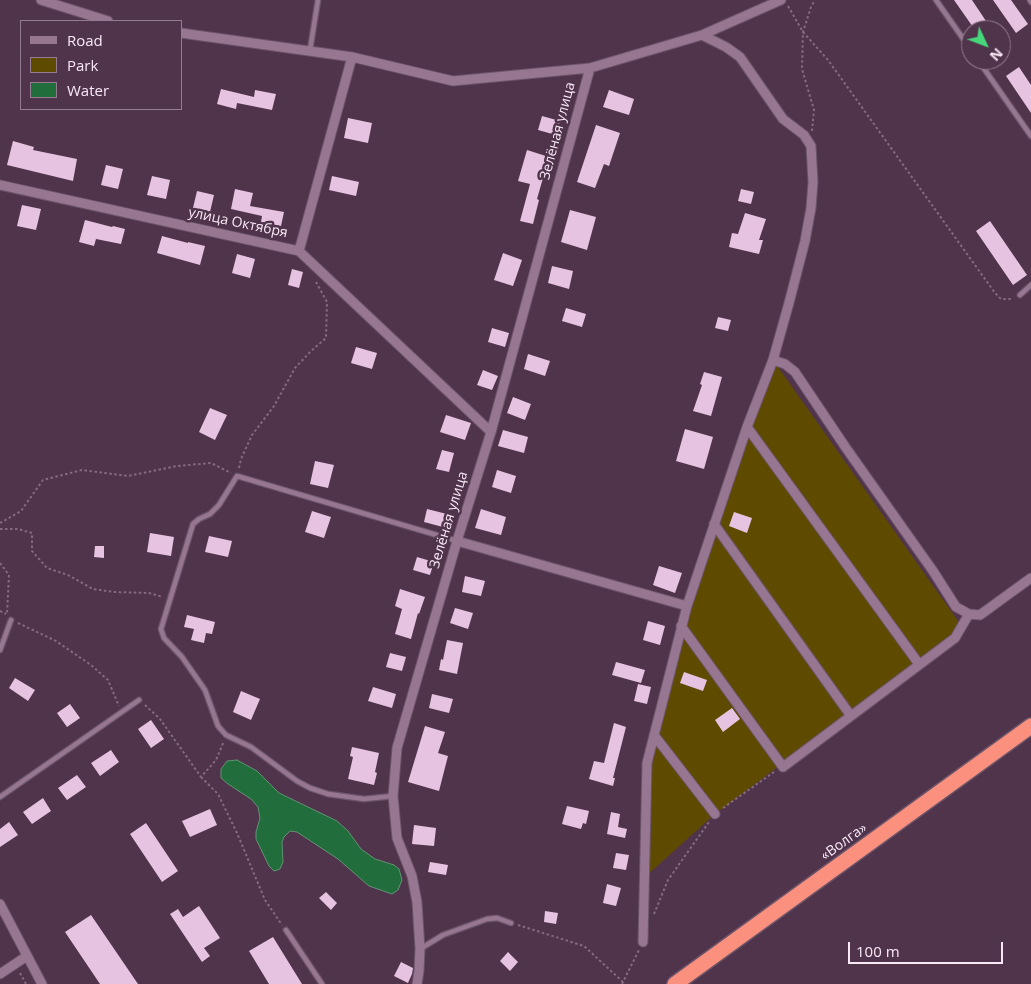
<!DOCTYPE html>
<meta charset="utf-8">
<style>
body{margin:0}
#map{position:relative;width:1031px;height:984px;overflow:hidden;background:#50344c;font-family:"Open Sans",sans-serif}
canvas{display:block}
.legend{position:absolute;left:20px;top:20px;width:162px;height:90px;box-sizing:border-box;background:#50344c;border:1px solid #947c90;margin:0;padding:6px 9px;list-style:none;font-size:15px;color:#f9e8f6}
.legend li{display:flex;align-items:center;gap:10px;height:25px}
.legend b{width:25px;border:1px solid #947c90}
.north{position:absolute;left:961px;top:20px;width:50px;height:50px;box-sizing:border-box;background:#50344c;border:1px solid #947c90;border-radius:50%;rotate:133deg;font-size:14px;font-weight:700;line-height:20px;text-align:center;color:#f9e8f6}
.north::after{content:'';display:block;margin:auto;width:18px;height:22px;background:#45d77a;clip-path:polygon(50% 0,100% 100%,50% 72%,0 100%)}
.scale{position:absolute;left:848px;top:942px;width:155px;height:22px;box-sizing:border-box;border:2px solid #f9e8f6;border-top:0;padding-left:6px;font-size:15px;line-height:18px;white-space:nowrap;color:#f9e8f6;-webkit-text-stroke:4px #50344c;paint-order:stroke}
</style>
<div id="map">
<canvas width="1031" height="984"></canvas>
<ul class="legend">
<li><b style="height:6px;background:#967691"></b>Road</li>
<li><b style="height:14px;background:#5f4b00"></b>Park</li>
<li><b style="height:14px;background:#226d3c"></b>Water</li>
</ul>
<div class="north">N</div>
<div class="scale">100 m</div>
</div>
<script>
const ctx = document.querySelector('canvas').getContext('2d');
ctx.lineJoin = 'round';
function paint(path, color) { ctx.fillStyle = color; ctx.fill(path, 'evenodd'); }
const poly = rows => new Path2D(rows.map(r => 'M' + r).join(''));
function strokePath(path, color, width, dash) { ctx.strokeStyle = color; ctx.lineWidth = width; ctx.lineCap = dash ? 'butt' : 'round'; ctx.setLineDash(dash || []); ctx.stroke(path); }
function drawText(font, color, halo, rows, align = 'center') {
  ctx.font = font + ' "Open Sans",sans-serif'; ctx.lineWidth = 5; ctx.setLineDash([]); ctx.textBaseline = 'middle'; ctx.strokeStyle = halo; ctx.fillStyle = color; for (const [text, x, y, turn = 0] of rows) {
    ctx.save(); ctx.translate(x, y); ctx.rotate((+turn || 0) * Math.PI / 180); ctx.textAlign = isNaN(turn) ? turn : align; if (halo) ctx.strokeText(text, 0, 0); ctx.fillText(text, 0, 0); ctx.restore();
  }
}
paint(poly([
 [773,360,963,628,715,814,645,877,647,763,681,626]
]), '#5f4b00');
const water = poly([
 [237,760,257,771,279,793,337,821,348,831,361,849,375,859,394,865,399,869,402,880,398,890,392,894,369,886,338,859,297,832,290,831,284,837,282,842,283,862,280,869,274,871,269,866,256,839,256,832,260,818,258,807,251,799,228,784,221,778,221,769,227,761,237,760]
]);
paint(water, '#226d3c');
strokePath(water, '#629274', 1);
paint(poly([
 [954,0,972,0,992,30,975,30],
 [993,0,1011,0,1028,24,1016,33],
 [1019,67,1031,85,1031,113,1006,76],
 [221,89,254,97,255,90,276,94,272,110,237,103,236,109,217,104],
 [609,90,634,99,629,115,603,107],
 [542,116,560,121,556,135,538,130],
 [348,118,372,123,368,143,344,138],
 [596,125,620,133,609,166,604,164,595,188,577,182],
 [13,141,34,147,33,150,77,159,73,181,7,165],
 [527,150,549,157,537,199,539,200,533,224,520,221,530,184,518,181],
 [106,165,123,169,118,189,101,185],
 [152,176,170,180,166,199,147,195],
 [332,176,359,182,356,196,329,190],
 [235,189,253,193,250,206,284,212,281,226,261,222,262,216,231,209],
 [741,189,754,192,751,204,738,201],
 [197,191,214,195,210,212,193,208],
 [22,205,41,209,36,230,17,226],
 [570,210,596,217,587,250,561,242],
 [745,213,766,219,759,240,763,240,759,254,729,247,732,233,738,234],
 [85,220,112,227,113,226,125,229,121,244,96,239,94,246,79,242],
 [990,221,1027,275,1013,285,976,231],
 [162,236,188,243,188,242,205,246,200,265,157,253],
 [503,253,522,260,513,286,494,280],
 [237,254,255,259,250,278,232,273],
 [552,266,573,271,569,289,548,283],
 [292,269,303,272,299,288,288,285],
 [566,308,586,314,582,327,562,321],
 [718,317,731,320,728,331,715,328],
 [492,328,509,333,505,347,488,342],
 [356,347,377,353,372,369,351,363],
 [528,354,550,361,545,376,524,369],
 [483,370,498,376,492,390,477,385],
 [704,372,722,377,711,416,693,411,702,385,700,384],
 [513,397,531,404,525,420,507,413],
 [210,408,227,415,215,440,199,432],
 [446,415,471,423,465,440,440,432],
 [685,429,713,437,704,469,676,461],
 [503,430,528,437,524,453,498,446],
 [442,450,454,453,449,472,436,469],
 [315,461,334,465,328,488,310,484],
 [497,470,516,476,511,493,492,487],
 [427,509,447,514,443,527,424,522],
 [481,509,506,517,501,535,475,528],
 [312,511,331,517,324,538,305,532],
 [734,512,752,518,747,533,729,526],
 [150,533,174,537,171,556,147,552],
 [209,536,232,541,228,557,205,552],
 [95,546,104,546,104,558,94,557],
 [417,557,434,562,430,575,413,570],
 [659,566,682,573,675,593,653,585],
 [465,576,485,581,481,596,462,592],
 [400,589,425,597,419,614,418,613,411,639,395,634,402,609,395,606],
 [455,608,473,613,468,629,450,623],
 [187,615,215,622,212,634,206,633,204,643,191,640,194,629,184,627],
 [648,621,665,626,660,645,643,640],
 [447,640,463,643,457,674,439,670,441,659,443,660],
 [390,653,406,657,402,671,386,667],
 [616,662,645,670,641,683,612,675],
 [684,672,707,680,703,691,680,683],
 [15,678,35,690,28,701,9,688],
 [638,684,651,687,647,704,634,701],
 [373,687,396,694,392,708,368,701],
 [241,691,260,699,251,720,233,712],
 [432,694,453,699,449,713,429,708],
 [70,704,80,718,67,727,57,713],
 [732,708,740,719,723,732,715,720],
 [151,720,164,739,151,748,138,729],
 [614,723,626,727,613,778,615,778,613,786,589,779,594,761,604,763],
 [425,726,445,732,438,753,448,756,439,791,408,782],
 [352,747,379,753,375,772,377,773,374,785,348,779,353,757,350,756],
 [111,750,119,762,100,776,91,763],
 [77,775,86,787,67,800,58,788],
 [43,798,51,811,32,824,23,812],
 [567,806,589,811,586,824,583,823,581,829,562,824],
 [210,809,217,825,190,837,182,821],
 [611,812,620,814,618,827,627,829,625,838,607,834],
 [9,822,18,835,0,847,0,829],
 [146,823,178,871,162,882,130,834],
 [414,825,436,828,434,846,412,844],
 [616,853,629,855,626,870,613,868],
 [430,862,448,865,446,875,428,872],
 [607,884,621,888,616,906,603,903],
 [326,892,337,903,331,910,319,898],
 [199,906,220,938,204,948,210,956,202,962,170,914,178,909,183,917],
 [545,911,558,913,556,924,544,922],
 [91,915,138,984,100,984,65,932],
 [273,937,302,984,269,984,249,951],
 [508,952,518,962,510,971,500,961],
 [401,962,413,968,412,974,408,983,394,976]
]), '#e6c3e0');
const lane = poly([
 [936,0,971,50],
 [1030,0,1031,2],
 [310,50,318,0],
 [978,60,1031,136],
 [1020,295,1031,285],
 [0,650,11,620],
 [393,796,364,799,328,794,310,788,297,781,251,747,226,735,218,726,205,690,182,657,164,638,161,629,193,524,199,519,210,514,219,505,237,476,457,541],
 [0,797,139,700],
 [286,930,322,984],
 [420,949,443,935,487,919,497,918,511,923]
]);
const street = poly([
 [41,0,108,21],
 [181,33,352,57,453,81,590,68,702,35,781,0],
 [0,185,299,251,491,432],
 [299,251,352,57],
 [773,360,785,364,795,372,846,448,933,571,956,607,969,614,980,615,1031,578],
 [747,427,919,664],
 [714,524,851,716],
 [457,541,687,606],
 [681,626,783,767,955,638,969,614],
 [654,735,715,814],
 [0,904,42,984],
 [643,942,647,763,687,606,747,427,773,360,789,303,805,241,811,208,813,182,811,146,804,135,783,119,740,57,726,47,702,35],
 [0,974,27,956],
 [417,984,419,971,420,949,417,902,412,876,397,838,393,796,397,748,457,541,491,432,590,68]
]);
const highway = poly([
 [675,984,1031,726]
]);
strokePath(lane, '#6c5469', 7);
strokePath(street, '#6c5469', 11);
strokePath(highway, '#6c5469', 18);
strokePath(poly([
 [788,6,803,32,828,60,995,293,1001,299,1013,299],
 [812,131,814,110,802,69,803,32,811,7,815,0],
 [239,468,241,459,252,435,274,406,295,368,311,351,326,338,327,302,315,280],
 [0,523,21,511,43,480,82,470,128,476,177,466,211,463,231,473],
 [0,529,18,529,32,533,32,551,47,568,68,575,93,589,114,592,149,593,163,597],
 [0,563,9,575,7,614],
 [0,611,6,614],
 [18,623,56,641,91,665,108,680,119,706],
 [145,705,160,719,201,777,216,760,224,741],
 [201,777,218,794,237,833,265,900,282,925],
 [723,808,774,772],
 [654,914,668,880,709,822],
 [518,925,584,946,623,982],
 [20,973,26,984],
 [622,984,639,950]
]), '#846b80', 2, [2.5, 2.5]);
strokePath(lane, '#967691', 4.5);
strokePath(street, '#967691', 9);
strokePath(highway, '#fa907d', 15);
drawText('14px', '#f9e8f6', '#50344c', [
 ["Зелёная улица",558,131,-75],
 ["улица Октября",238,223,12],
 ["Зелёная улица",449,520,-73],
 ["«Волга»",844,842,-36]
]);
</script>
